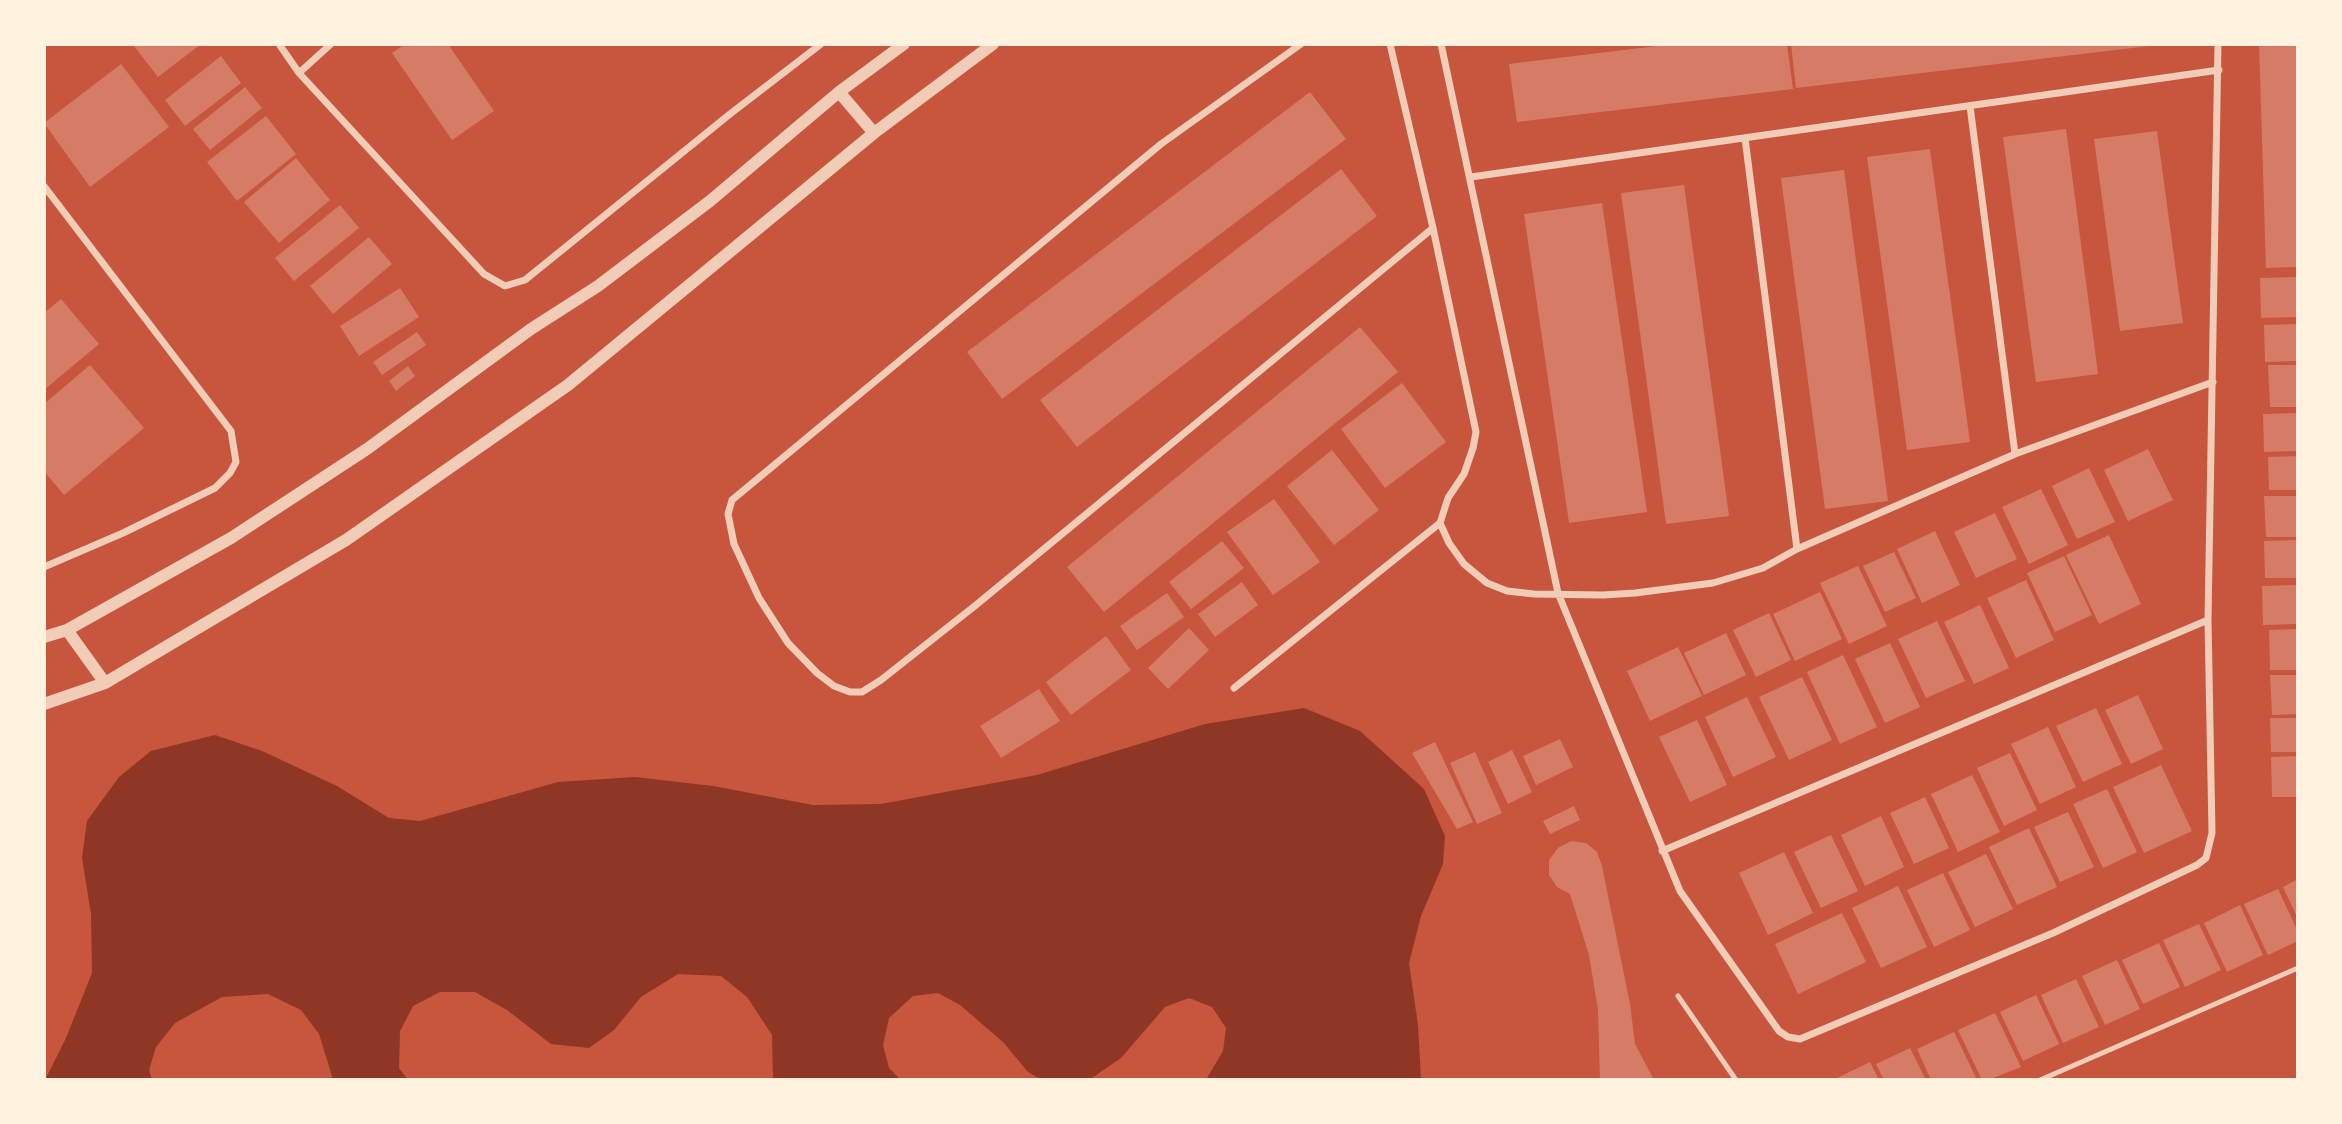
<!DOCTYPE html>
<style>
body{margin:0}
#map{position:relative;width:2342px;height:1124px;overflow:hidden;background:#c8553d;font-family:"Space Grotesk",sans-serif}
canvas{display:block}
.frame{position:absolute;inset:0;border:46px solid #fff3e0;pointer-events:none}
</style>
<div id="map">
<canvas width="2342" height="1124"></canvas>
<div class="frame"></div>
</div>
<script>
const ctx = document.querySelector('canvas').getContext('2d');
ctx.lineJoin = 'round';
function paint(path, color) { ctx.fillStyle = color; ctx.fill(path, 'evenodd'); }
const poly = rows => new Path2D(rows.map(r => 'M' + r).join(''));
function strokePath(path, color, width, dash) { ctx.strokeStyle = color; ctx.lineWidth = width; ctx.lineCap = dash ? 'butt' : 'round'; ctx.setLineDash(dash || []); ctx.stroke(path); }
paint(poly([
 [1304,708,1360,731,1424,789,1445,836,1443,864,1421,916,1409,963,1418,1025,1421,1080,1203,1080,1207,1078,1223,1051,1226,1028,1212,1007,1189,998,1165,1007,1121,1058,1089,1080,1042,1080,1028,1072,1003,1042,960,1005,938,993,913,996,889,1018,883,1045,889,1068,901,1080,771,1080,773,1077,772,1035,747,997,721,976,678,974,641,997,614,1030,589,1048,551,1044,507,1010,475,992,440,992,413,1006,400,1031,399,1068,408,1080,331,1080,332,1076,319,1034,301,1010,268,994,222,997,175,1023,156,1047,149,1070,152,1080,45,1080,66,1038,92,973,91,914,82,858,87,821,119,777,151,751,215,735,262,751,337,786,389,818,420,821,558,782,635,777,713,786,813,805,881,804,1037,775,1205,724]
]), '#8f3625');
paint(poly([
 [136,44,201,44,158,77,134,46],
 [405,44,448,44,494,111,452,140,392,53],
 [1673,44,1787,44,1793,89,1517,122,1509,64],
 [1791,44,2149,44,2149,46,1796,88],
 [2259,44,2298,44,2298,267,2266,268],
 [221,56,241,83,185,126,165,100],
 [121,64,169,127,90,187,44,123],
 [245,87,262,108,210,150,193,129],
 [1310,92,1346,139,1002,399,967,352],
 [266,116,296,154,237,201,207,162],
 [2066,129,2098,374,2036,382,2003,137],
 [2157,131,2183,323,2120,331,2094,139],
 [1930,149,1970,442,1907,450,1867,157],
 [296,158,330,200,279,243,244,202],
 [1341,169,1377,216,1077,447,1040,400],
 [1844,170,1888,501,1825,509,1781,178],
 [1684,185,1729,516,1666,524,1621,193],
 [1602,203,1647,512,1569,523,1524,214],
 [340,205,359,228,294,281,275,258],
 [369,237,392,264,333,314,310,286],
 [2298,277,2298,317,2261,318,2260,278],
 [400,288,419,317,359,356,340,326],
 [61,299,99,344,44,390,44,313],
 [2298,324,2298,361,2265,362,2264,325],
 [1360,327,1398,372,1104,612,1067,567],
 [417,332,426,345,382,375,373,362],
 [90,365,144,428,64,495,44,471,44,404],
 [2268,365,2298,365,2298,407,2270,407],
 [408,366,415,376,396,391,389,381],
 [1402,383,1446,442,1385,488,1341,429],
 [2298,413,2298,451,2264,452,2263,414],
 [2148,449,2173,500,2128,521,2104,470],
 [1332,450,1379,510,1334,545,1287,486],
 [2298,456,2298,490,2269,490,2268,457],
 [2089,468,2115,522,2077,539,2052,486],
 [2041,489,2068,545,2029,564,2002,507],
 [2264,496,2298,496,2298,537,2266,537],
 [1274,499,1320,562,1273,595,1227,532],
 [1995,513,2017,559,1976,578,1954,532],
 [1935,531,1960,585,1922,603,1897,549],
 [2109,535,2141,604,2099,624,2066,555],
 [2298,540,2298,578,2265,578,2264,541],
 [1222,541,1244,568,1191,609,1169,582],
 [1894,552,1916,598,1885,612,1863,566],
 [2064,556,2092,615,2055,632,2027,573],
 [1858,566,1887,626,1849,644,1820,583],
 [2026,580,2054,640,2016,658,1987,598],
 [1242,582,1258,605,1215,637,1198,614],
 [2298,585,2298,624,2263,625,2262,586],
 [1820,592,1842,639,1795,661,1773,614],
 [1167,593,1184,617,1137,650,1120,626],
 [1980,605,2009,668,1974,684,1944,622],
 [1769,613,1791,660,1756,677,1733,630],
 [1937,621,1965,681,1926,698,1898,639],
 [1189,628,1209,650,1168,689,1148,668],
 [2298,629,2298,670,2270,670,2269,630],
 [1726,633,1746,675,1704,695,1684,653],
 [1106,636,1131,670,1071,715,1046,682],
 [1890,643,1920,707,1885,723,1855,659],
 [1678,647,1702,696,1650,721,1627,671],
 [1843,655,1877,727,1840,744,1807,672],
 [2270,675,2298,675,2298,714,2272,715],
 [1802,677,1832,740,1789,760,1759,697],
 [1039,689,1060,721,1001,758,980,726],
 [2138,695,2163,749,2131,764,2105,710],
 [1747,697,1776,757,1733,777,1705,717],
 [2096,708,2122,764,2083,782,2056,726],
 [2270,718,2298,718,2298,752,2271,752],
 [1697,720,1727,785,1690,802,1659,737],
 [2048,727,2076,787,2040,804,2011,744],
 [1560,739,1573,767,1536,785,1523,756],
 [1435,742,1473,822,1457,829,1412,753],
 [1512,750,1532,792,1508,804,1488,762],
 [1475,752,1502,813,1477,824,1450,763],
 [2010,753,2037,810,2004,826,1977,768],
 [2298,756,2298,797,2272,797,2271,757],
 [2161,765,2192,831,2144,853,2113,787],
 [1972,775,2000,832,1958,852,1931,794],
 [2107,789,2137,852,2103,868,2073,804],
 [1925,797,1949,848,1914,864,1890,813],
 [1574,806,1580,820,1550,834,1543,821],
 [2068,812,2094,867,2060,882,2034,827],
 [1881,816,1904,867,1865,886,1841,835],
 [2029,828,2057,887,2017,905,1989,847],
 [1831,835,1858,891,1821,908,1794,852],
 [1571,841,1586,843,1597,852,1602,866,1630,1004,1635,1044,1654,1080,1600,1080,1598,1010,1589,955,1570,894,1557,887,1549,875,1549,860,1558,848],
 [1784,852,1813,913,1768,935,1739,873],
 [1986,854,2013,909,1975,927,1948,872],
 [1943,873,1970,930,1934,947,1907,890],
 [2298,879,2298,919,2283,887],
 [1898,886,1927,947,1881,968,1852,908],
 [2278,889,2298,932,2298,941,2268,955,2244,904],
 [2240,905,2263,955,2227,972,2204,923],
 [1842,913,1866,962,1798,994,1775,944],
 [2199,924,2221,970,2185,987,2163,940],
 [2159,943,2180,987,2143,1004,2122,960],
 [2117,960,2140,1009,2105,1025,2082,976],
 [2076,979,2099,1027,2063,1043,2041,995],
 [2036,995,2059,1044,2023,1061,2000,1012],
 [1995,1013,2021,1067,1988,1080,1982,1080,1958,1030],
 [1954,1032,1977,1080,1931,1080,1917,1049],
 [1910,1048,1926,1080,1884,1080,1876,1064],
 [1870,1062,1879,1080,1833,1080]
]), '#d67c66');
strokePath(poly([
 [1678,996,1736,1080],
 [2040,1080,2298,968]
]), '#f1ccb7', 5);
strokePath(poly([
 [279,44,299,73,484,274,505,286,525,280,730,114,821,44],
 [1301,44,1161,144,732,500,728,514,734,544,759,598,788,643,817,673,834,686,850,692,862,692,881,680,976,605,1433,228],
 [1390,44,1433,228,1476,432,1473,448,1464,474,1448,498,1440,523,1449,543,1464,564,1487,583,1507,591,1534,594,1603,595,1635,593,1713,583,1763,568,1797,549,2015,454,2213,382],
 [1441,44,1558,593,1680,891,1779,1031,1788,1037,1800,1039,2053,933,2197,865,2206,858,2212,833,2208,620,2218,44],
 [299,73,331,44],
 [1970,106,2015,454],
 [1745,138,1797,549],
 [1471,177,2219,70],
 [44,186,231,431,236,462,230,473,215,488,123,533,44,567],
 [1234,688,1440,523],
 [1662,851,2208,620]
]), '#f1ccb7', 7);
strokePath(poly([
 [839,92,874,133],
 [67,630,105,683],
 [44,637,67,630,231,538,367,449,531,329,598,286,710,201,839,92,904,44],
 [44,704,105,683,346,540,568,385,874,133,993,44]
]), '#f1ccb7', 12);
</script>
